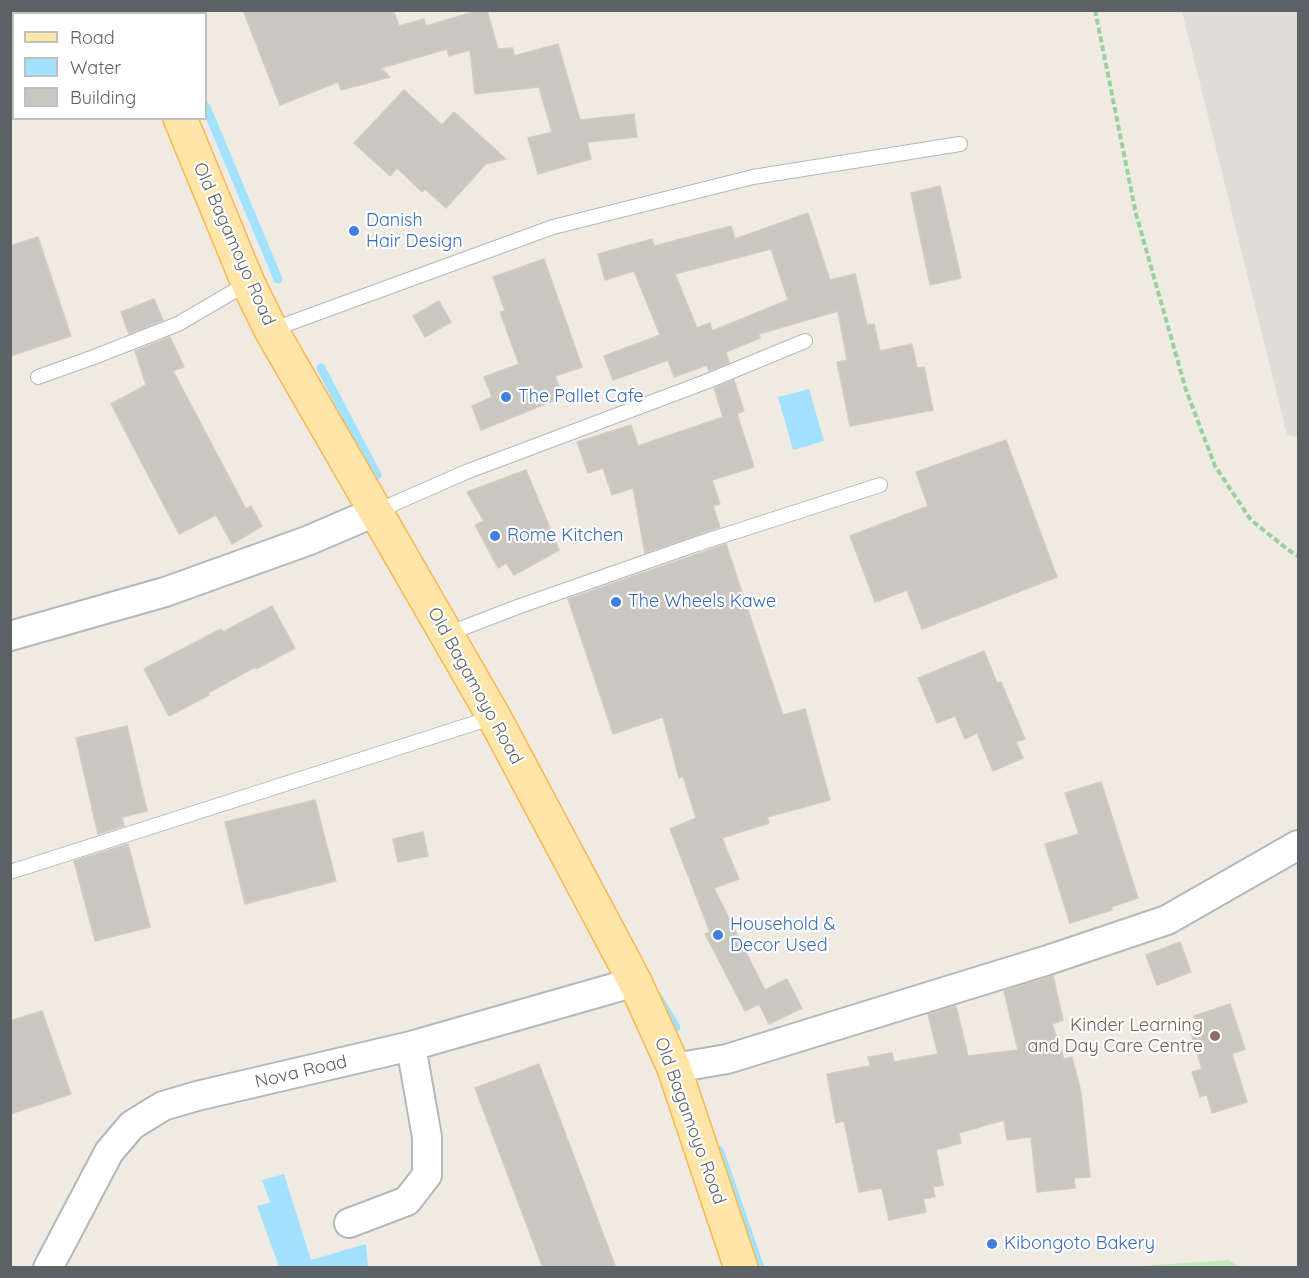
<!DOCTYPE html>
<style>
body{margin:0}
#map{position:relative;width:1309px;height:1278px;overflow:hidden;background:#efebe3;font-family:Quicksand,sans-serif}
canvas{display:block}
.frame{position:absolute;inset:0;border:12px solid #5b6165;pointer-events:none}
.legend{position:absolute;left:12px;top:12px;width:195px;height:108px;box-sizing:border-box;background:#fff;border:2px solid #bdc0c1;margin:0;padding:8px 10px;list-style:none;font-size:18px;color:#5b6165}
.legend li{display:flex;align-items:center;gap:12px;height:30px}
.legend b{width:30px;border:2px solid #bdc0c1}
</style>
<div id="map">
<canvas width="1309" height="1278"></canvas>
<div class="frame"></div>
<ul class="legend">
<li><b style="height:8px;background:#ffe6a8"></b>Road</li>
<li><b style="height:16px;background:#a3e2ff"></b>Water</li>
<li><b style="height:16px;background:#cac6c0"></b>Building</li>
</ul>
</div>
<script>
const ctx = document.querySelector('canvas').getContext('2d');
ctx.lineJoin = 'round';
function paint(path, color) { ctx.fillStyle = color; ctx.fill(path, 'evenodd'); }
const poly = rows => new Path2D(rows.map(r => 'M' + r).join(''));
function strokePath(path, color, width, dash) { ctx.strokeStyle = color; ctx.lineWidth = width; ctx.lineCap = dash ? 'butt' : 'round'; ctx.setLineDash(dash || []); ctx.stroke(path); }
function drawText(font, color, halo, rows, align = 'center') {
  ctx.font = font + ' Quicksand,sans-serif'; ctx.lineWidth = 4.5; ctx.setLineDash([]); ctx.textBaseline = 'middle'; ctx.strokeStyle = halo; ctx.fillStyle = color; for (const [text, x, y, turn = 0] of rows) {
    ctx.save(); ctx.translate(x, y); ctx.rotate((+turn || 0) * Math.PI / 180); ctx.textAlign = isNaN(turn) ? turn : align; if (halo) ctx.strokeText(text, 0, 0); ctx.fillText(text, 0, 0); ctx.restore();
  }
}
paint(poly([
 [1182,11,1298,11,1298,437,1287,435]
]), '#e0ddd8');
paint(poly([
 [1229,1260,1239,1267,1126,1267]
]), '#c3e9bd');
paint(poly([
 [809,389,824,441,793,450,778,397],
 [284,1174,311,1260,366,1244,368,1267,279,1267,257,1206,270,1202,262,1180]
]), '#a3e2ff');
strokePath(poly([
 [165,10,166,14],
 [206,107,278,279],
 [321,368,377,475],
 [659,999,676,1027],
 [719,1150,760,1268]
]), '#a3e2ff', 9);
const building = poly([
 [243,10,393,10,399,26,424,19,426,26,480,10,487,10,498,49,513,48,514,56,558,44,580,120,634,114,637,137,587,142,591,159,538,174,528,138,552,132,539,87,475,94,470,50,449,56,447,49,381,68,390,77,341,90,338,82,280,105,243,10],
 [404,90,442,125,454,112,506,159,486,164,446,208,425,189,422,192,397,168,390,176,354,143,404,90],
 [940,186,961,278,930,285,911,193,940,186],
 [808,213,830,280,855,274,867,325,874,324,880,351,912,344,917,368,924,367,933,410,850,426,837,362,847,360,838,311,759,334,760,338,726,352,729,363,709,371,707,365,674,377,668,360,613,380,604,356,660,335,634,271,605,280,598,254,652,239,654,246,731,226,735,239,808,213],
 [771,249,788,300,712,331,710,323,697,328,675,274,771,249],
 [38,237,71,336,10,356,10,246,38,237],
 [544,259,582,367,555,376,563,397,481,430,472,406,492,397,484,377,519,364,500,312,505,311,493,277,544,259],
 [154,299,163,320,129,334,121,312,154,299],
 [439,301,451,322,425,337,413,316,439,301],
 [170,337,184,367,173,371,246,509,251,506,262,526,232,544,216,515,179,534,111,404,146,385,135,351,170,337],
 [734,380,744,411,737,414,754,467,712,480,720,504,713,506,720,527,645,553,633,488,612,495,603,468,588,473,577,442,631,425,638,446,723,417,714,388,734,380],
 [1006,440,1057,577,922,629,907,590,875,602,850,536,928,506,916,472,1006,440],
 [526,470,559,550,514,575,506,563,498,568,475,525,484,521,467,492,526,470],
 [726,544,783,715,805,709,830,800,767,817,769,823,722,838,739,879,714,888,765,990,787,979,802,1008,769,1024,759,1004,745,1011,705,934,710,932,670,829,696,818,683,776,679,778,663,717,613,734,568,599,726,544],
 [272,606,295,648,256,669,255,667,208,693,209,695,169,716,144,669,221,629,223,632,272,606],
 [984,651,997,683,1001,682,1025,739,1016,742,1023,758,993,771,977,733,965,739,955,716,937,723,918,678,984,651],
 [127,726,147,811,122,817,124,826,98,834,76,738,127,726],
 [1101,782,1138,898,1111,907,1112,910,1070,923,1045,844,1079,834,1065,793,1101,782],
 [315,800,336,881,245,904,225,822,315,800],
 [423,832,428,856,398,862,393,839,423,832],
 [128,844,150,927,95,941,74,861,128,844],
 [1180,942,1191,972,1157,985,1146,955,1180,942],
 [1053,976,1063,1020,1052,1024,1064,1059,1072,1057,1081,1092,1090,1177,1074,1178,1075,1188,1037,1192,1031,1137,1007,1140,1004,1120,959,1133,961,1143,936,1150,943,1185,933,1187,935,1197,923,1199,926,1212,889,1220,882,1188,859,1192,844,1121,836,1123,827,1074,870,1066,868,1057,892,1053,894,1062,938,1054,928,1014,956,1006,968,1056,1018,1050,1004,991,1053,976],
 [1230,1004,1245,1049,1232,1054,1247,1102,1212,1113,1207,1095,1200,1097,1192,1072,1202,1069,1189,1027,1197,1024,1194,1016,1230,1004],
 [42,1011,71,1094,10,1114,10,1021,42,1011],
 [539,1064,616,1268,543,1268,475,1088,539,1064]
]);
paint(building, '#cac6c0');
strokePath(building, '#d4ccc1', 1.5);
const lane = poly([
 [271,330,553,227,753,177,960,144],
 [38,377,94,357,178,324,248,283],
 [375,512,466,472,708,381,805,341],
 [447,634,520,606,697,544,880,485],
 [10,872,494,717]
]);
const street = poly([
 [10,94,14,92],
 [10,636,165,592,307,541,375,512],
 [674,1068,727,1059,1048,960,1167,920,1298,845],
 [349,1223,407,1201,427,1175,427,1137,411,1046],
 [48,1268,109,1152,132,1125,163,1106,197,1096,411,1046,635,982]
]);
const primary = poly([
 [136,10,137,14],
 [180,118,248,283,271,330,494,717,635,982,674,1068,741,1268]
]);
strokePath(lane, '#b4b7bb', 16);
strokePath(street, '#b4b7bb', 32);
strokePath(primary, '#fdb64e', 36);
strokePath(poly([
 [1095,10,1136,214,1186,390,1215,466,1251,520,1287,549,1298,556]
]), '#98d0a0', 4, [6, 3]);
strokePath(lane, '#fff', 14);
strokePath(street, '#fff', 28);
strokePath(primary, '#ffe6a8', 33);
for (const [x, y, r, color] of [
 [354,231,6,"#3f7fe0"],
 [506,397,6,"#3f7fe0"],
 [495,536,6,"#3f7fe0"],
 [616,602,6,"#3f7fe0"],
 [718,935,6,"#3f7fe0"],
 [1215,1036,6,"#8d6e63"],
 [992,1244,6,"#3f7fe0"]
]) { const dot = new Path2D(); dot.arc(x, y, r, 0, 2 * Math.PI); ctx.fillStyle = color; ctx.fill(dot); strokePath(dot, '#fff', 2); }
drawText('18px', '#366cbe', '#fff', [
 ["Danish",366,221],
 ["Hair Design",366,242],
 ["The Pallet Cafe",518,397],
 ["Rome Kitchen",507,536],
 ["The Wheels Kawe",628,602],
 ["Household &",730,925],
 ["Decor Used",730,946],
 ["Kibongoto Bakery",1004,1244]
], 'left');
drawText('18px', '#5b6165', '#fff', [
 ["Old Bagamoyo Road",234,244,66],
 ["Old Bagamoyo Road",475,686,61],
 ["Nova Road",301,1072,-13],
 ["Old Bagamoyo Road",690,1121,70]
]);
drawText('18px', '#785e54', '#fff', [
 ["Kinder Learning",1203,1026],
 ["and Day Care Centre",1203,1047]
], 'right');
</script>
